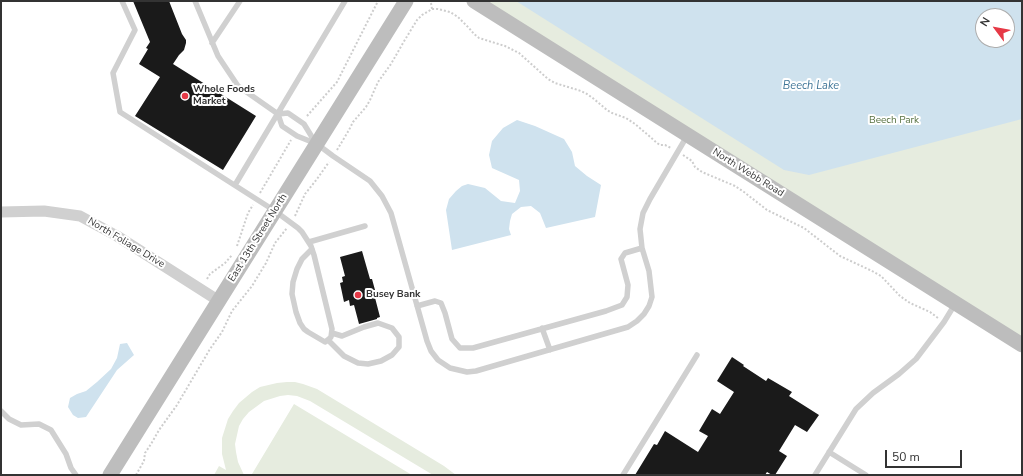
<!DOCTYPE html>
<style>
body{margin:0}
#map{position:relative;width:1023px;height:476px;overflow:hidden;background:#fff;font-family:"Nunito Sans",sans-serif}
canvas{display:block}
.frame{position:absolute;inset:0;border:2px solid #333;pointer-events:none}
.north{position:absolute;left:975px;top:8px;width:40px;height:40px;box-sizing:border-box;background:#fff;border:1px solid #adadad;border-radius:50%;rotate:302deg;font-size:11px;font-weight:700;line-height:16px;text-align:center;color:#333}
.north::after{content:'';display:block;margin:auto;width:14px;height:18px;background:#e63946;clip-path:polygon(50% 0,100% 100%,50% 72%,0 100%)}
.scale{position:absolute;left:885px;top:450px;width:77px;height:18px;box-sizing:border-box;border:2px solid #333;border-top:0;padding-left:5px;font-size:12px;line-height:14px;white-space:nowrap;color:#333;-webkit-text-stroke:3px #fff;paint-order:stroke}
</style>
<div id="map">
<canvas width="1023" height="476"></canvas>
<div class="frame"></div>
<div class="north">N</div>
<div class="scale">50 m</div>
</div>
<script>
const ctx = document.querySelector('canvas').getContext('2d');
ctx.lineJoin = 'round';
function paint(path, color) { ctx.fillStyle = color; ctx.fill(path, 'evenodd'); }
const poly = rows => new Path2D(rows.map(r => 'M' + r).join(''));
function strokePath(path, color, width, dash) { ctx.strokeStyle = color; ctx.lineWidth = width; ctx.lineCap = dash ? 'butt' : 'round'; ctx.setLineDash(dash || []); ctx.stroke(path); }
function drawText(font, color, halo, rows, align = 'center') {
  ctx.font = font + ' "Nunito Sans",sans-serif'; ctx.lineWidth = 4; ctx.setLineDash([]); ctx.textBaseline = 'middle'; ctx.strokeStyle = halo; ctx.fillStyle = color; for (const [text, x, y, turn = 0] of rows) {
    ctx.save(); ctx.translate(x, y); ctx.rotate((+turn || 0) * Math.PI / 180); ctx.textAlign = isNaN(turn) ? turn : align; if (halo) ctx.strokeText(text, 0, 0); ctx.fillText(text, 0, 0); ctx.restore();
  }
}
paint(poly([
 [475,1,1022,1,1022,343],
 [983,16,1007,16,1007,40,983,40],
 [287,382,295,382,303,384,317,389,444,466,456,475,433,475,310,401,297,396,288,395,280,396,264,401,249,412,243,419,239,426,235,444,236,452,238,462,244,475,214,475,219,466,226,470,222,454,222,438,228,419,233,411,239,403,252,392,260,387,277,383],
 [294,404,412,475,254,475,252,474]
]), '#e6ecdf');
paint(poly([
 [516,1,1022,1,1022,119,809,175,784,170],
 [983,16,1007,16,1007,40,983,40],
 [517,120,535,126,564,139,572,152,575,166,587,176,601,185,595,217,546,228,540,213,531,206,521,207,512,214,510,221,509,229,511,235,452,250,446,210,449,199,456,191,462,186,468,184,485,188,501,201,515,203,520,191,519,180,492,168,489,155,492,141,503,128],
 [127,343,134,355,117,370,86,417,78,418,73,415,68,407,70,398,77,394,86,391,97,382,111,369,117,358,120,344]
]), '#cfe2ee');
paint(poly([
 [133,1,169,1,182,34,186,40,186,43,184,50,179,55,173,64,256,116,223,170,135,116,160,77,139,64,148,49,146,48,150,42],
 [362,251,370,279,372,279,375,290,373,290,380,317,377,318,377,319,359,324,354,305,350,306,349,300,344,302,340,283,343,282,342,277,345,276,340,257],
 [732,357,744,365,743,366,766,381,768,378,792,392,789,396,819,415,807,432,795,425,779,451,787,456,775,475,772,475,767,472,765,475,635,475,654,444,657,445,665,431,698,452,708,436,699,431,712,409,720,414,734,392,717,381]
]), '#1a1a1a');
strokePath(poly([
 [431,3,432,9],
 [307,116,337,82,378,1],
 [337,150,349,130,353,122,366,107,370,100,378,82,391,64,403,43,417,20,422,15,432,9,438,9,450,12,458,17,469,28,474,34,479,38,505,46,519,53,548,79,555,83,581,91,587,94,594,99,607,110,612,113,626,118,635,124,648,135,657,143,660,145,665,145,671,148],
 [683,155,692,161,695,167,702,172,735,186,744,192,767,210,804,228,840,256,872,271,881,276,900,296,910,303,930,312,938,318],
 [260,193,291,140],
 [295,216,305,194,317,179,329,162],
 [237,246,248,213,253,205],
 [207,279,210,274,225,263,232,255],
 [136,475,144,461,145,453,151,444,159,430,177,405,210,349,222,332,232,311,252,286,266,263,275,243,287,228]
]), '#cdcdcd', 2, [2, 2]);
strokePath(poly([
 [122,1,135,30,113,73,120,112,275,211,298,228,302,232,311,246,314,255,332,329,331,337,329,339,325,342,308,332,304,329,300,323,296,312,292,294,293,282,297,269,302,259,312,249],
 [195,1,218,56,238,86,278,114],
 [212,43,240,1],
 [315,142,304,124,288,113,278,114,282,126,297,136,317,144,333,156,370,181,382,196,391,213,427,341,431,351,438,360,450,368,467,372,476,371,628,327,637,321,644,314,649,306,652,297,649,271,642,248,640,229,643,213,650,199,687,136],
 [235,185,345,1],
 [309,242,365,226],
 [417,306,435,301,441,303,445,313,452,339,460,348,473,348,606,311,622,305,627,297,628,285,621,259,625,253,642,248],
 [542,328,550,350],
 [328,340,344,356,358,363,368,364,381,361,392,355,399,347,399,337,392,328,378,323,364,327,342,336,332,333],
 [1,411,9,419,21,425,39,424,51,430,66,454,71,468,76,475],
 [829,452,866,475],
 [623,475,697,355],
 [815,475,856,409,873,393,899,374,916,359,944,322,955,304]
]), '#d0d0d0', 5.5);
strokePath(poly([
 [1,212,44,211,80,216,117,236,219,301]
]), '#d0d0d0', 11);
strokePath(poly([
 [474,1,1022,345],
 [110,475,406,1]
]), '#bdbdbd', 15);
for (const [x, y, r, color] of [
 [185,96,4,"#e63946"],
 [358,295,4,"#e63946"]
]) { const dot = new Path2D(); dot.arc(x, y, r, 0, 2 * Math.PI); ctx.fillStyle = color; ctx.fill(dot); strokePath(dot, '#fff', 1.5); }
drawText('bold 10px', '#333', '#fff', [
 ["Whole Foods",193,90],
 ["Market",193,102],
 ["Busey Bank",366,295]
], 'left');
drawText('10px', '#56703f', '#fff', [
 ["Beech Park",894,121]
]);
drawText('10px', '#333', '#fff', [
 ["North Webb Road",748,173,32],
 ["East 13th Street North",258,238,-58],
 ["North Foliage Drive",126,243,31]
]);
drawText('italic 11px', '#3f7597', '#fff', [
 ["Beech Lake",811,86]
]);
</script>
